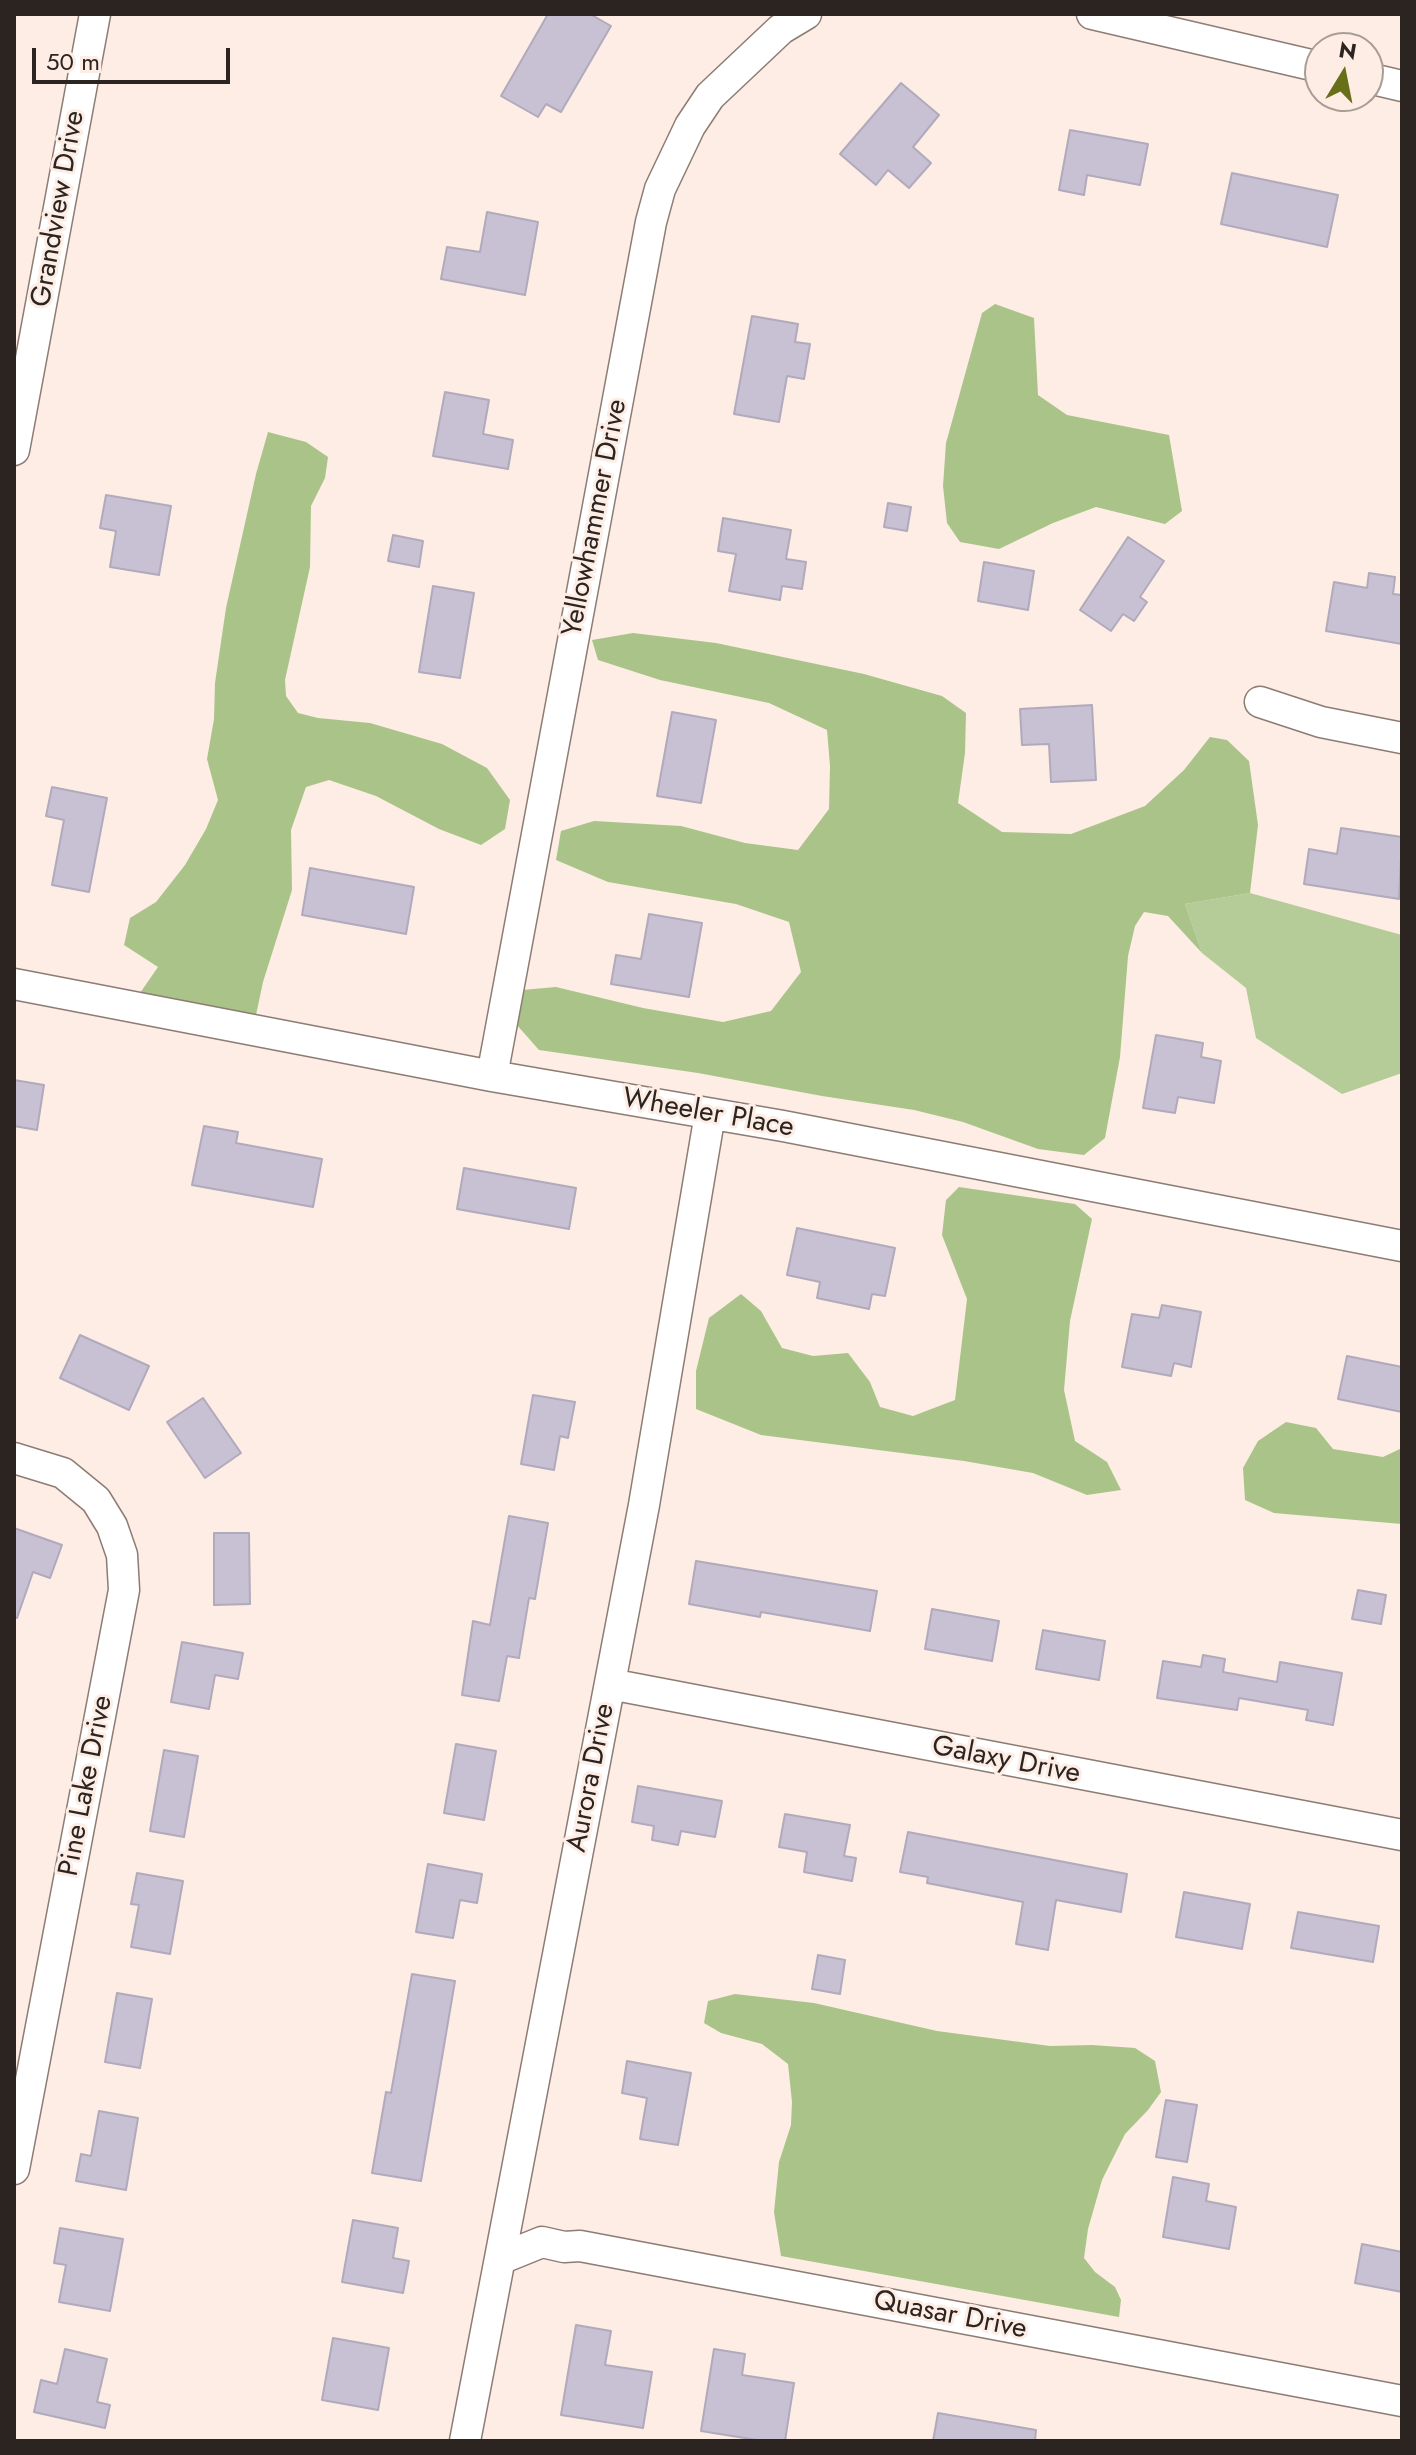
<!DOCTYPE html>
<style>
body{margin:0}
#map{position:relative;width:1416px;height:2455px;overflow:hidden;background:#fdede5;font-family:Jost,sans-serif}
canvas{display:block}
.frame{position:absolute;inset:0;border:16px solid #2b2420;pointer-events:none}
.north{position:absolute;left:1304px;top:32px;width:80px;height:80px;box-sizing:border-box;background:#fdede5;border:2px solid #a99d96;border-radius:50%;rotate:10deg;font-size:22px;font-weight:700;line-height:32px;text-align:center;color:#2b2420}
.north::after{content:'';display:block;margin:auto;width:28px;height:36px;background:#677018;clip-path:polygon(50% 0,100% 100%,50% 72%,0 100%)}
.scale{position:absolute;left:32px;top:48px;width:198px;height:36px;box-sizing:border-box;border:4px solid #2b2420;border-top:0;padding-left:10px;font-size:24px;line-height:28px;white-space:nowrap;color:#2b2420;-webkit-text-stroke:6px #fdede5;paint-order:stroke}
</style>
<div id="map">
<canvas width="1416" height="2455"></canvas>
<div class="frame"></div>
<div class="north">N</div>
<div class="scale">50 m</div>
</div>
<script>
const ctx = document.querySelector('canvas').getContext('2d');
ctx.lineJoin = 'round';
function paint(path, color) { ctx.fillStyle = color; ctx.fill(path, 'evenodd'); }
const poly = rows => new Path2D(rows.map(r => 'M' + r).join(''));
function strokePath(path, color, width, dash) { ctx.strokeStyle = color; ctx.lineWidth = width; ctx.lineCap = dash ? 'butt' : 'round'; ctx.setLineDash(dash || []); ctx.stroke(path); }
function drawText(font, color, halo, rows, align = 'center') {
  ctx.font = font + ' Jost,sans-serif'; ctx.lineWidth = 6; ctx.setLineDash([]); ctx.textBaseline = 'middle'; ctx.strokeStyle = halo; ctx.fillStyle = color; for (const [text, x, y, turn = 0] of rows) {
    ctx.save(); ctx.translate(x, y); ctx.rotate((+turn || 0) * Math.PI / 180); ctx.textAlign = isNaN(turn) ? turn : align; if (halo) ctx.strokeText(text, 0, 0); ctx.fillText(text, 0, 0); ctx.restore();
  }
}
paint(poly([
 [1250,893,1402,935,1402,1073,1342,1094,1256,1038,1246,988,1202,953,1185,904]
]), '#b5cb98');
paint(poly([
 [995,304,1034,318,1038,395,1067,415,1169,435,1182,511,1165,524,1096,507,1053,523,999,549,960,542,947,523,943,486,946,443,982,313],
 [268,432,306,442,328,457,325,478,311,506,310,567,285,680,286,696,298,713,318,718,370,723,442,744,487,768,510,800,505,829,481,845,439,829,376,796,329,780,306,787,291,830,292,890,263,982,256,1015,140,993,158,967,124,945,130,918,156,902,185,865,206,829,218,800,207,759,214,719,215,683,226,608,256,474],
 [633,633,716,643,864,674,942,696,966,713,965,753,958,803,1002,832,1071,834,1145,806,1184,770,1210,737,1227,740,1249,761,1258,825,1250,893,1185,904,1202,953,1168,916,1144,912,1135,926,1128,956,1120,1057,1105,1138,1084,1155,1038,1149,963,1122,914,1110,822,1096,698,1073,539,1050,516,1024,522,990,556,987,643,1008,723,1022,771,1011,801,972,789,922,736,904,608,882,556,860,561,831,594,821,681,826,745,843,798,850,829,809,830,766,827,730,769,703,660,680,598,660,592,640],
 [959,1187,1075,1204,1092,1219,1070,1321,1064,1390,1075,1441,1107,1462,1121,1490,1087,1495,1033,1473,964,1461,761,1435,696,1409,696,1371,709,1318,741,1294,761,1311,782,1348,813,1356,848,1353,870,1382,880,1407,913,1416,955,1400,967,1299,942,1235,946,1200],
 [1286,1422,1316,1428,1333,1449,1383,1457,1402,1448,1402,1524,1274,1513,1245,1500,1243,1468,1258,1441],
 [735,1994,814,2003,937,2031,1050,2046,1092,2045,1135,2048,1155,2061,1161,2092,1148,2110,1125,2134,1102,2180,1088,2229,1084,2258,1095,2272,1115,2287,1121,2300,1119,2317,781,2256,774,2212,779,2162,791,2125,792,2102,788,2064,762,2044,721,2033,704,2023,708,2001]
]), '#aac388');
const building = poly([
 [548,14,590,14,611,26,561,112,546,104,538,117,501,96,548,14],
 [901,83,939,115,913,147,931,163,909,188,888,170,876,185,840,154,901,83],
 [1070,130,1148,144,1140,185,1087,175,1084,195,1059,190,1070,130],
 [1232,173,1338,195,1327,247,1221,224,1232,173],
 [487,212,538,222,525,295,441,279,447,247,480,252,487,212],
 [752,316,798,324,795,342,810,344,804,379,787,376,779,422,734,414,752,316],
 [445,392,489,400,483,434,513,440,508,469,433,456,445,392],
 [106,495,171,506,159,575,110,567,116,531,100,528,106,495],
 [888,503,911,507,907,531,884,527,888,503],
 [723,518,791,530,786,559,806,562,802,589,782,586,780,600,729,591,736,554,718,551,723,518],
 [393,535,423,541,419,567,388,561,393,535],
 [1128,537,1164,561,1140,597,1147,602,1134,621,1123,614,1111,631,1080,610,1128,537],
 [984,562,1034,571,1028,610,978,601,984,562],
 [1369,573,1395,577,1393,594,1402,595,1402,644,1326,631,1334,582,1367,588,1369,573],
 [433,586,474,593,460,678,419,672,433,586],
 [1092,705,1096,780,1051,782,1049,744,1022,745,1020,709,1092,705],
 [672,712,716,720,701,803,657,796,672,712],
 [52,787,107,798,89,892,52,885,64,820,46,816,52,787],
 [1341,828,1402,837,1399,899,1304,884,1309,849,1337,854,1341,828],
 [310,868,414,887,406,934,302,915,310,868],
 [649,914,702,923,689,997,611,984,616,955,641,959,649,914],
 [1156,1035,1203,1043,1201,1057,1221,1061,1214,1103,1178,1097,1175,1113,1143,1108,1156,1035],
 [14,1080,44,1085,37,1130,14,1126,14,1080],
 [204,1126,238,1132,236,1143,322,1159,313,1207,192,1185,204,1126],
 [464,1168,576,1188,569,1229,457,1209,464,1168],
 [797,1228,895,1248,885,1296,872,1294,869,1309,817,1298,820,1282,787,1275,797,1228],
 [1162,1305,1201,1312,1191,1367,1174,1363,1171,1376,1122,1367,1132,1314,1159,1318,1162,1305],
 [80,1335,149,1366,129,1410,60,1378,80,1335],
 [1347,1356,1402,1367,1402,1412,1338,1399,1347,1356],
 [533,1395,575,1402,568,1438,560,1436,554,1470,521,1464,533,1395],
 [203,1398,241,1453,205,1478,167,1422,203,1398],
 [509,1516,548,1523,535,1599,529,1598,519,1658,507,1656,499,1701,462,1695,473,1621,490,1625,509,1516],
 [14,1528,62,1545,50,1578,33,1572,17,1618,14,1617,14,1528],
 [214,1533,249,1533,250,1604,214,1605,214,1533],
 [696,1561,877,1591,870,1631,761,1612,760,1617,689,1604,696,1561],
 [1358,1590,1386,1595,1381,1624,1352,1619,1358,1590],
 [932,1609,999,1621,992,1661,925,1649,932,1609],
 [1043,1630,1105,1641,1099,1680,1036,1669,1043,1630],
 [182,1642,243,1653,238,1679,215,1675,209,1709,171,1702,182,1642],
 [1203,1655,1225,1659,1223,1672,1277,1682,1280,1662,1342,1673,1333,1725,1306,1720,1308,1710,1239,1698,1237,1710,1157,1698,1163,1661,1201,1667,1203,1655],
 [456,1744,496,1751,484,1820,444,1813,456,1744],
 [164,1750,198,1756,184,1837,150,1831,164,1750],
 [638,1786,722,1801,715,1837,681,1831,678,1845,652,1840,654,1826,632,1822,638,1786],
 [785,1814,850,1825,844,1856,856,1858,852,1881,804,1872,807,1852,779,1847,785,1814],
 [908,1832,1127,1874,1121,1912,1056,1900,1048,1950,1016,1944,1023,1902,927,1883,928,1877,900,1872,908,1832],
 [428,1864,482,1874,477,1903,460,1900,453,1938,416,1932,428,1864],
 [137,1873,183,1881,170,1954,131,1947,139,1905,131,1904,137,1873],
 [1184,1892,1250,1904,1242,1949,1176,1937,1184,1892],
 [1298,1912,1379,1926,1373,1962,1291,1948,1298,1912],
 [818,1955,845,1960,840,1994,812,1989,818,1955],
 [412,1974,455,1981,421,2181,372,2173,386,2092,391,2093,412,1974],
 [117,1993,152,1999,140,2068,105,2062,117,1993],
 [627,2061,691,2073,678,2145,640,2139,647,2098,622,2093,627,2061],
 [1166,2100,1197,2105,1187,2162,1156,2157,1166,2100],
 [99,2111,138,2118,126,2190,76,2181,81,2154,91,2156,99,2111],
 [1173,2177,1209,2184,1206,2201,1236,2207,1229,2249,1163,2237,1173,2177],
 [353,2220,398,2228,393,2258,409,2261,403,2293,342,2282,353,2220],
 [60,2228,123,2239,110,2311,59,2302,66,2265,54,2263,60,2228],
 [1362,2244,1402,2252,1402,2292,1355,2283,1362,2244],
 [576,2325,611,2331,605,2365,652,2372,643,2428,561,2415,576,2325],
 [333,2338,389,2348,378,2410,322,2400,333,2338],
 [65,2349,107,2359,97,2402,110,2405,105,2428,34,2412,41,2380,57,2384,65,2349],
 [714,2349,745,2354,742,2375,794,2383,785,2441,763,2441,701,2431,714,2349],
 [938,2413,1036,2430,1035,2441,933,2441,938,2413]
]);
paint(building, '#c7c1d3');
strokePath(building, '#b0aabc', 2);
const minor = poly([
 [1092,14,1320,67],
 [1368,78,1402,86],
 [14,450,95,14],
 [1260,702,1321,722,1402,738],
 [14,984,492,1076,783,1126,1402,1246],
 [492,1076,651,222,660,189,690,126,710,96,781,29,806,14],
 [14,1458,63,1473,96,1500,112,1526,122,1555,124,1590,14,2169],
 [610,1684,1402,1835],
 [500,2259,542,2242,564,2247,580,2246,1402,2401],
 [465,2441,644,1505,710,1114]
]);
strokePath(minor, '#8d7c73', 33);
strokePath(minor, '#fff', 30);
drawText('28px', '#2b2420', '#fdede5', [
 ["Grandview Drive",59,209,-80],
 ["Yellowhammer Drive",596,518,-79],
 ["Wheeler Place",708,1114,10],
 ["Galaxy Drive",1006,1761,11],
 ["Aurora Drive",592,1778,-79],
 ["Pine Lake Drive",87,1786,-79],
 ["Quasar Drive",950,2316,11]
]);
</script>
